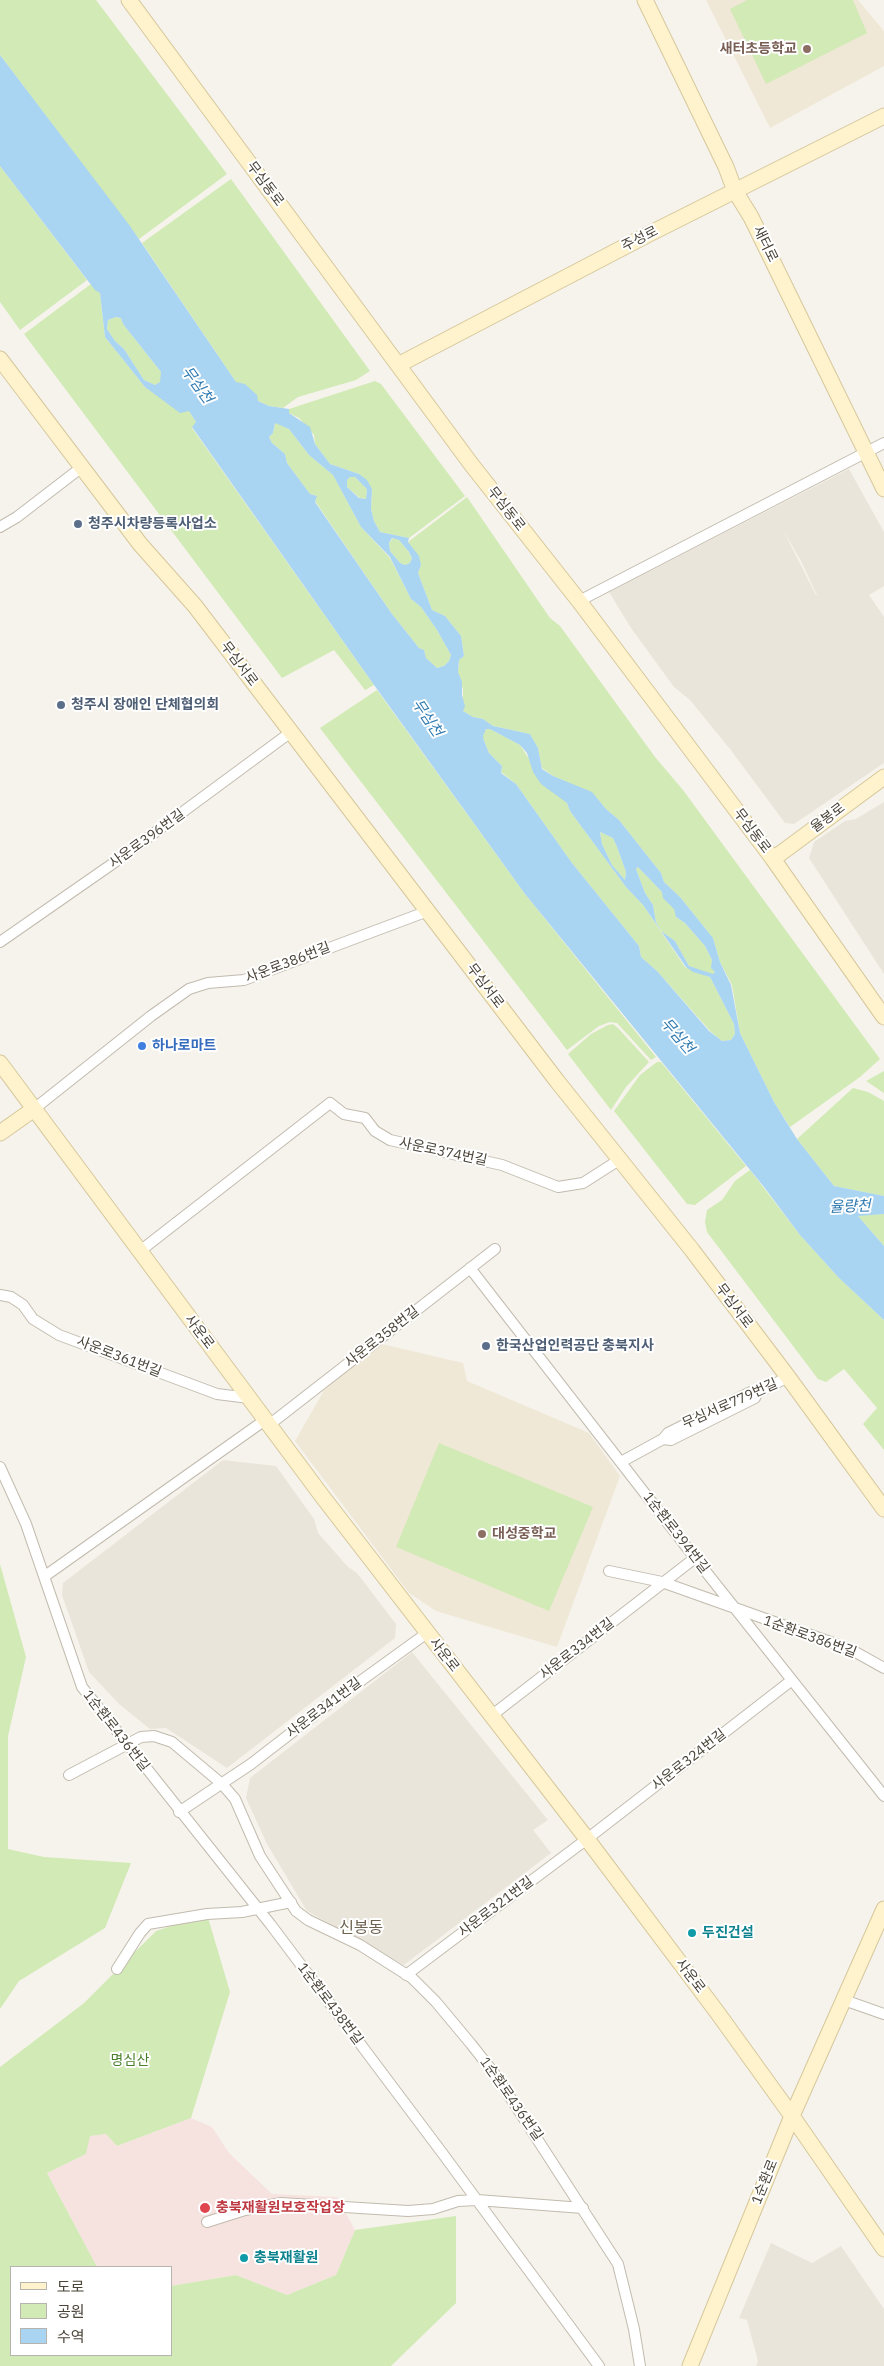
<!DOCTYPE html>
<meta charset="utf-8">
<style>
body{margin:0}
#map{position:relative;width:884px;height:2366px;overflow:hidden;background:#f6f3ec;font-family:"IBM Plex Sans","Noto Sans KR",sans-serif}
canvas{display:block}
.legend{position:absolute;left:10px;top:2266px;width:162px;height:90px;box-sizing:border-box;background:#fff;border:1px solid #b7b4b0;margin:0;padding:6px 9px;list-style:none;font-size:15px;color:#4b4439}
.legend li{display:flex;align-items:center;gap:10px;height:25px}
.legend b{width:25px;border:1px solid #b7b4b0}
</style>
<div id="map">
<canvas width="884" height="2366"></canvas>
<ul class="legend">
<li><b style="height:6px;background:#fff3cd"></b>도로</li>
<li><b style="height:14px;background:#d2eab5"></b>공원</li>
<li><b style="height:14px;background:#a9d4f2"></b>수역</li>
</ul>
</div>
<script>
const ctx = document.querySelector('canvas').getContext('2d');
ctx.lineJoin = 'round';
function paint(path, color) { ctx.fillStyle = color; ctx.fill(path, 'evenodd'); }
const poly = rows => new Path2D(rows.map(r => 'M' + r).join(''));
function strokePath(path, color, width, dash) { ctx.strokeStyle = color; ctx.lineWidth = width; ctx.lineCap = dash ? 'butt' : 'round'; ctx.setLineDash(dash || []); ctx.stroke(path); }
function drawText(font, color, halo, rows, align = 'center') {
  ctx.font = font + ' "IBM Plex Sans","Noto Sans KR",sans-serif'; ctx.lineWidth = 4; ctx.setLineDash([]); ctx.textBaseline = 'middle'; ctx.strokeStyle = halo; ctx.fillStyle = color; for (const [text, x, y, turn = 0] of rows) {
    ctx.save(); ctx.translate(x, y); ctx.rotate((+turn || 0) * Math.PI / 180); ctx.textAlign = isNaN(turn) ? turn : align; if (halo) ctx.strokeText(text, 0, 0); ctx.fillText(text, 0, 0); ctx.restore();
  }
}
paint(poly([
 [849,469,884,532,884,586,869,595,884,617,884,763,794,824,785,823,730,749,690,700,674,687,631,628,609,592],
 [783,530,801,561,817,595,816,595],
 [884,802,884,974,809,858,814,842,845,821,856,819],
 [223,1460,276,1466,314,1519,318,1533,348,1567,357,1573,396,1624,395,1638,227,1768,166,1728,150,1729,119,1704,89,1672,62,1595,63,1583],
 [412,1652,548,1820,533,1830,551,1853,404,1965,307,1911,267,1844,246,1798,250,1778],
 [771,2243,812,2263,841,2246,884,2309,884,2366,756,2366,758,2361,747,2320,739,2318]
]), '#eae5da');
paint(poly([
 [706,0,858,0,884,31,884,66,770,128],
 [382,1344,463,1363,467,1381,589,1433,620,1476,557,1647,436,1611,409,1593,295,1441,326,1387]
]), '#efe8d6');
paint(poly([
 [191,2118,212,2127,229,2153,272,2194,337,2197,355,2230,336,2275,287,2295,236,2275,171,2286,171,2267,97,2267,47,2173,86,2154,89,2136,106,2134,117,2146]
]), '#f6e3e0');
paint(poly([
 [0,0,96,0,227,174,139,239,0,55],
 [747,0,853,0,867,33,766,84,730,9],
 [0,166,87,280,20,330,0,302],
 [231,179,370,371,356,380,298,397,283,408,269,406,258,401,236,382,142,243],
 [91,284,100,293,105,337,145,387,189,411,196,422,192,428,374,685,365,690,334,650,282,678,24,334],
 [116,317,121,318,123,324,161,372,161,382,155,385,144,380,124,349,115,341,107,329,108,320],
 [375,381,381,384,465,496,409,538,380,532,374,521,371,509,372,489,359,474,330,464,315,444,314,435,299,418,289,413,289,409],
 [275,423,279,423,289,429,309,455,333,475,361,527,390,558,411,599,421,607,437,630,451,655,449,661,444,666,437,668,426,658,424,650,419,648,392,614,315,501,317,496,310,494,287,463,285,454,272,443,269,437,273,433],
 [350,477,355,477,367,489,366,499,360,498,347,487,347,480],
 [467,497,550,618,560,626,655,757,683,790,880,1059,860,1077,790,1127,774,1102,740,1033,732,985,720,962,713,938,680,897,664,882,661,873,619,820,606,809,592,793,553,776,542,768,538,748,530,734,493,726,483,719,473,717,463,711,463,689,458,672,459,660,464,656,461,636,445,616,432,610,418,573,421,565,408,542],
 [393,538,399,540,409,552,412,558,410,563,405,565,400,563,390,551,389,543],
 [377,690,525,894,656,1057,651,1060,617,1023,610,1022,599,1026,567,1050,345,761,320,728],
 [486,729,490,729,520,745,531,762,533,772,567,803,570,811,626,887,643,905,685,967,710,977,734,1024,735,1034,731,1040,722,1041,711,1032,658,972,641,957,639,946,572,863,516,784,501,772,502,766,489,753,484,741,482,736],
 [600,832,613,838,617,847,626,872,625,880,612,865,602,844],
 [638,867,662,892,675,909,676,917,685,923,705,946,712,960,715,972,713,975,689,966,675,941,661,931,656,922,653,905,645,893,636,869],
 [613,1024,618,1028,649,1062,626,1087,611,1110,568,1054,591,1034,608,1025],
 [657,1062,661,1062,746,1166,695,1205,687,1204,614,1111,640,1075],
 [884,1071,884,1093,866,1081],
 [853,1088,868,1092,884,1101,884,1196,834,1186,797,1139],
 [750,1170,800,1235,839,1278,884,1320,884,1450,863,1424,877,1408,844,1369,826,1382,818,1379,707,1232,705,1222,707,1210,722,1200,735,1181],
 [884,1214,884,1246,857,1215],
 [439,1443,593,1507,549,1611,396,1547],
 [0,1564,26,1657,8,1736,8,1849,44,1857,131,1863,105,1928,19,1981,0,2009],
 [207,1914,230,1992,191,2118,117,2146,106,2134,90,2136,86,2154,47,2173,97,2267,11,2267,11,2355,171,2355,171,2286,236,2275,287,2295,336,2275,355,2230,456,2216,456,2303,391,2366,0,2366,0,2067,84,2003,156,1931]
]), '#d2eab5');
paint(poly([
 [0,55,130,226,236,382,245,384,257,395,258,401,269,406,289,409,289,413,310,427,315,444,330,464,359,474,367,480,372,489,371,509,374,521,380,532,409,538,408,542,419,556,421,565,418,573,432,610,445,616,461,636,464,656,459,660,458,672,462,682,462,695,465,706,463,711,473,717,483,719,493,726,530,734,538,748,542,769,553,776,592,792,606,809,619,820,661,873,664,882,680,897,713,938,720,962,731,985,740,1033,774,1102,797,1139,834,1186,884,1196,884,1214,858,1216,884,1246,884,1320,839,1278,800,1235,764,1187,525,894,374,685,192,427,196,422,189,411,180,413,145,387,105,337,100,293,95,290,0,166],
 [116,317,121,318,123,324,161,372,160,382,155,385,144,380,124,349,115,341,107,329,108,320],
 [275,423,289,429,309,455,333,475,361,527,390,557,411,599,421,607,437,630,451,655,449,661,444,666,437,668,426,658,424,650,419,648,392,614,315,502,317,496,310,494,287,463,285,454,272,443,269,437,273,433],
 [350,477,355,477,367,489,366,499,359,498,347,487,347,480],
 [392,538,399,540,409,552,412,558,410,563,405,565,400,563,390,551,389,543],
 [486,729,490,729,520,745,527,753,533,772,541,784,567,803,570,811,626,887,643,905,686,967,693,972,710,977,734,1024,735,1034,731,1040,722,1041,709,1031,658,972,641,957,639,946,572,863,516,784,501,773,502,766,489,753,484,741,483,736],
 [600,832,613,838,617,847,626,872,625,880,612,865,602,844],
 [638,867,662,892,663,898,674,909,676,917,685,923,705,946,712,960,711,968,715,972,713,974,689,966,675,941,661,931,656,922,653,905,645,893,636,869]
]), '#a9d4f2');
const street = poly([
 [0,527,17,517,82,467],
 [579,601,884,443],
 [0,942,115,862,291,732],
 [34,1109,151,1016,189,989,208,983,244,980,428,911],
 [140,1251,330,1103,344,1114,365,1118,375,1131,390,1140,502,1165,558,1187,583,1183,619,1160],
 [470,1268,695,1558,884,1796],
 [0,1295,11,1297,23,1305,33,1319,59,1335,217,1394,249,1398],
 [269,1425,495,1249],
 [663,1439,671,1440,755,1398,757,1393],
 [621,1462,663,1439,668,1433,751,1392,757,1393,788,1377],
 [0,1467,26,1524,82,1687,271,1925,443,2154,599,2366],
 [609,1571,662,1582,850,1649,884,1668],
 [45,1576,265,1420],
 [491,1716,695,1558],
 [69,1775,141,1737,154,1736,172,1742,222,1784,235,1799,260,1856,296,1911,308,1920,360,1945,412,1978,436,2002,471,2044,497,2077,618,2264,634,2329,640,2366],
 [179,1812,251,1764,326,1706,427,1633],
 [117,1969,140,1933,148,1924,207,1914,242,1912,291,1902],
 [406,1975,587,1839,792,1680],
 [844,2000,884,2014],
 [207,2222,245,2210,281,2203,408,2211,433,2209,458,2201,477,2200,583,2208]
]);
const secondary = poly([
 [129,0,471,464,579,601,773,859,884,1017],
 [645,0,726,167,735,191,751,217,884,489],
 [0,359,140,544,195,606,557,1081,692,1250,788,1377,884,1509],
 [398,365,649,234,884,116],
 [773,859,884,777],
 [0,1063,322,1496,587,1839,717,2012,792,2116,884,2249],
 [0,1133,34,1109],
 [690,2366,792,2116,884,1909]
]);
strokePath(street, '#c2bbae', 12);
strokePath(secondary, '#d6c79b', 17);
strokePath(street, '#fff', 10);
strokePath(secondary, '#fff3cd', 15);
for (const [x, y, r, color] of [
 [807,49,5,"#8d6e63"],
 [78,524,5,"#5c6f8a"],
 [61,705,5,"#5c6f8a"],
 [142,1046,5,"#3f7fe0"],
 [486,1346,5,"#5c6f8a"],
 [482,1534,5,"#8d6e63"],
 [692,1933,5,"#0f9aa8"],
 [205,2208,6,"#e0444e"],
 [244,2258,5,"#0f9aa8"]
]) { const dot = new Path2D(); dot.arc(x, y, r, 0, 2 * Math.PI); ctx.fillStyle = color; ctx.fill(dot); strokePath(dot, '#fff', 2); }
drawText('bold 14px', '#785e54', '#fff', [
 ["새터초등학교",797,49],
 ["대성중학교",492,1534,"left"]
], 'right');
drawText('14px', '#4b4439', '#fff', [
 ["무심동로",265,184,53],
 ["주성로",640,239,-27],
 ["새터로",765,244,64],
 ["무심동로",506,509,52],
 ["무심서로",239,664,53],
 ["율봉로",828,818,-37],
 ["무심동로",752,831,53],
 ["사운로396번길",147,839,-36],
 ["사운로386번길",288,963,-21],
 ["무심서로",485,986,53],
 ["사운로374번길",443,1152,12],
 ["무심서로",734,1306,53],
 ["사운로",199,1332,53],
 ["사운로358번길",382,1337,-38],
 ["사운로361번길",119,1357,21],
 ["무심서로779번길",730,1404,-24],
 ["1순환로394번길",676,1533,52],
 ["1순환로386번길",810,1637,20],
 ["사운로334번길",577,1649,-38],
 ["사운로",444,1655,52],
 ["사운로341번길",324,1708,-37],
 ["1순환로436번길",116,1731,52],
 ["사운로324번길",689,1760,-38],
 ["사운로321번길",496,1907,-37],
 ["사운로",690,1976,53],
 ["1순환로438번길",330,2004,53],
 ["1순환로436번길",511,2099,55],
 ["1순환로",765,2182,-68]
]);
drawText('bold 14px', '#4e5e75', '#fff', [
 ["청주시차량등록사업소",88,524],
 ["청주시 장애인 단체협의회",71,705],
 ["한국산업인력공단 충북지사",496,1346]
], 'left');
drawText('bold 14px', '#366cbe', '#fff', [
 ["하나로마트",152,1046]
], 'left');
drawText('bold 14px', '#0d838f', '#fff', [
 ["두진건설",702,1933],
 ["충북재활원",254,2258]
], 'left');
drawText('14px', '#4a7f2a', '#fff', [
 ["명심산",130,2061]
]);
drawText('bold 14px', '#be3a42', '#fff', [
 ["충북재활원보호작업장",216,2208]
], 'left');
drawText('italic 15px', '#2e7ab2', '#fff', [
 ["무심천",197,385,54],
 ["무심천",427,718,56],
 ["무심천",677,1036,49],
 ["율량천",850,1207,-2]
]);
drawText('16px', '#6e6250', '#fff', [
 ["신봉동",361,1928]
]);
</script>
